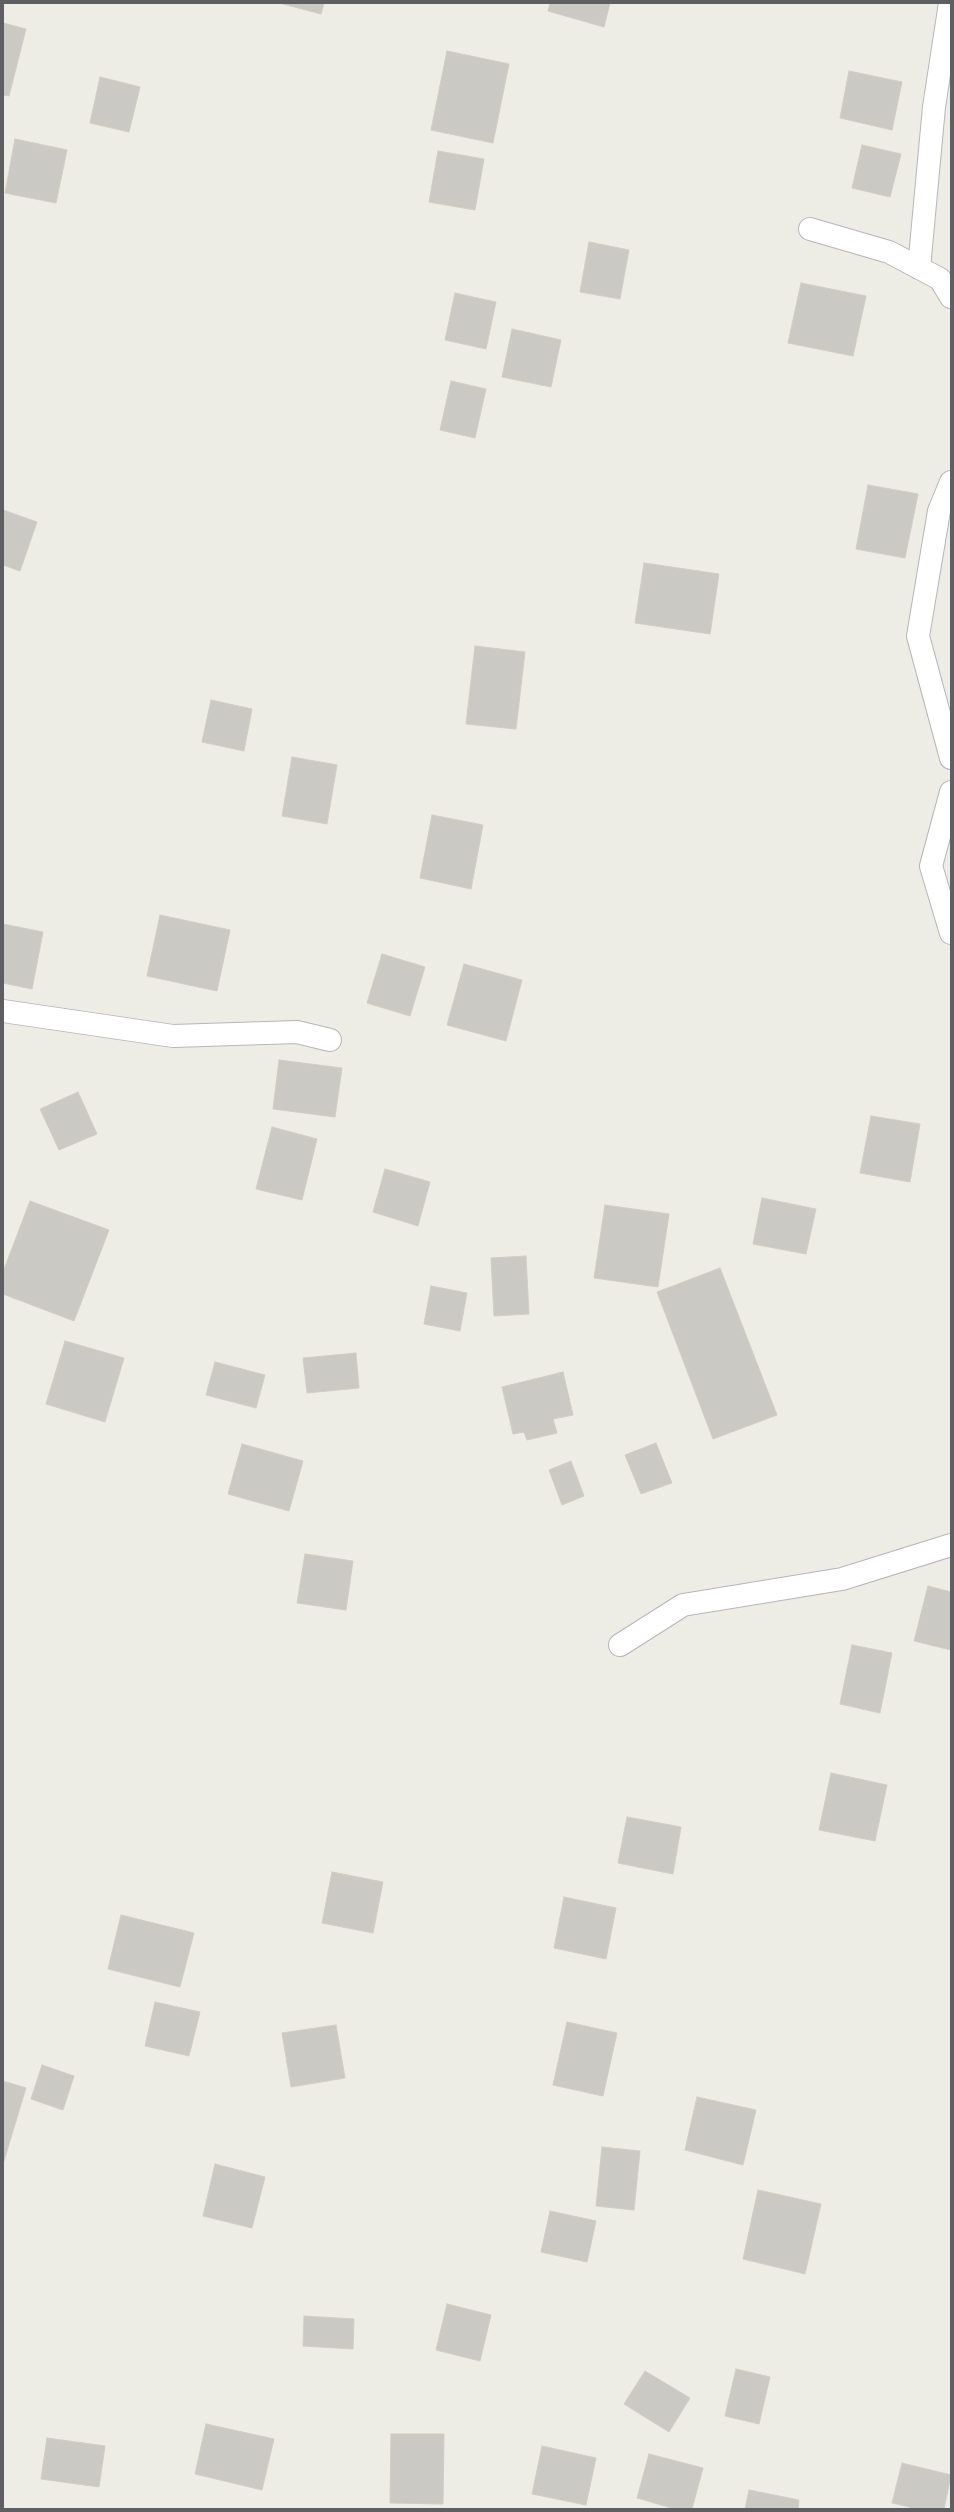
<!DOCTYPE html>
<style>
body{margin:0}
#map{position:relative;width:954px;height:2512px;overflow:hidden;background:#edece5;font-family:"Titillium Web",sans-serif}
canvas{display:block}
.frame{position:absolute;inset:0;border:4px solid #5d5f63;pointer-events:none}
</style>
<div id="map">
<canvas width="954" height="2512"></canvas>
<div class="frame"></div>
</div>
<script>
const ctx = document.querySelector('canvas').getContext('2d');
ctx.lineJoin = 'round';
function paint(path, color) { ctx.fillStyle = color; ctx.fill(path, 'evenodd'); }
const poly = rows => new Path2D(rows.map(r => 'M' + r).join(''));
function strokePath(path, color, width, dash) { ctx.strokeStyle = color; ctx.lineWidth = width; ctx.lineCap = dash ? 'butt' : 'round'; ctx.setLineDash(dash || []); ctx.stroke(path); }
const building = poly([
 [279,3,324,3,321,14,279,3],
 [550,3,610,3,604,27,548,11,550,3],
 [3,23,26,29,9,96,3,95,3,23],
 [447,51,509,64,493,143,431,130,447,51],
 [849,71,902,82,892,130,840,118,849,71],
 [100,77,140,87,129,132,90,123,100,77],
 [15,139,67,150,56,203,5,193,15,139],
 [862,145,901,154,890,197,852,188,862,145],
 [438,151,484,159,475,210,429,202,438,151],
 [589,242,629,250,620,299,580,292,589,242],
 [801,283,866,296,853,356,788,343,801,283],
 [455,293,496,302,486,349,445,340,455,293],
 [512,329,561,340,551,387,502,377,512,329],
 [451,381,486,389,475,438,440,430,451,381],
 [868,485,918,494,905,558,856,549,868,485],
 [3,510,37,522,20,571,3,565,3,510],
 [644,563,719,574,710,634,635,623,644,563],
 [475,646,525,652,516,729,466,724,475,646],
 [211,700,252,709,244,751,202,742,211,700],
 [292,757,337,765,327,824,282,816,292,757],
 [432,815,483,825,471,889,420,878,432,815],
 [160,915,230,930,217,991,147,976,160,915],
 [3,924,43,932,32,989,3,983,3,924],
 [382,954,425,967,410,1016,367,1003,382,954],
 [464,964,522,980,506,1041,447,1025,464,964],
 [279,1060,342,1068,335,1117,273,1109,279,1060],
 [78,1092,97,1134,59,1150,40,1109,78,1092],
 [871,1116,920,1124,910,1182,860,1173,871,1116],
 [272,1127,317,1139,302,1200,256,1189,272,1127],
 [385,1169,430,1182,418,1226,373,1212,385,1169],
 [762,1198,816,1209,806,1254,753,1244,762,1198],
 [30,1201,109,1230,74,1321,3,1294,3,1272,30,1201],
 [605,1205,669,1214,658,1287,594,1278,605,1205],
 [526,1256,529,1314,494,1316,491,1258,526,1256],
 [720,1268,777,1415,713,1439,657,1292,720,1268],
 [431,1286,467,1293,460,1331,424,1324,431,1286],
 [65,1341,124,1358,105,1422,46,1404,65,1341],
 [356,1353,359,1388,307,1393,303,1358,356,1353],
 [215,1362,265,1375,256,1408,206,1395,215,1362],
 [563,1372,573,1415,553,1419,557,1433,527,1440,524,1432,513,1434,502,1387,563,1372],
 [656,1443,672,1483,641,1494,625,1455,656,1443],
 [242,1444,303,1461,289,1511,228,1494,242,1444],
 [571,1461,584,1496,562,1505,549,1470,571,1461],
 [305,1554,353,1561,346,1610,297,1603,305,1554],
 [928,1586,951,1592,951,1650,914,1641,928,1586],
 [852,1645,892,1653,880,1713,840,1704,852,1645],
 [831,1773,887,1785,875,1841,819,1830,831,1773],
 [627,1817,681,1827,673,1874,618,1863,627,1817],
 [332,1872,383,1882,373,1933,322,1923,332,1872],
 [564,1897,616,1908,606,1959,554,1948,564,1897],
 [121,1915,194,1933,180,1987,108,1969,121,1915],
 [155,2002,200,2012,189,2056,145,2046,155,2002],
 [567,2022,617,2033,603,2096,553,2085,567,2022],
 [336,2025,345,2078,291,2087,282,2033,336,2025],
 [42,2065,74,2076,63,2110,31,2099,42,2065],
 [3,2081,26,2088,3,2164,3,2081],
 [697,2097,756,2110,743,2165,685,2150,697,2097],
 [602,2147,640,2151,634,2210,596,2206,602,2147],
 [215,2164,265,2177,252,2228,203,2216,215,2164],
 [758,2190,821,2204,805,2274,743,2259,758,2190],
 [550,2211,596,2221,587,2262,541,2252,550,2211],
 [447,2304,491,2315,480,2361,436,2350,447,2304],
 [304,2316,354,2319,353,2349,303,2346,304,2316],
 [736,2369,770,2377,759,2424,725,2416,736,2369],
 [645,2371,690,2398,669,2432,624,2404,645,2371],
 [206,2424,274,2439,262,2490,195,2474,206,2424],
 [391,2434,444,2434,443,2504,390,2503,391,2434],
 [47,2438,105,2446,99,2487,41,2479,47,2438],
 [542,2446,596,2458,586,2505,532,2494,542,2446],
 [649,2454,703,2468,692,2509,675,2509,637,2498,649,2454],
 [902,2463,951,2475,944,2509,918,2509,892,2503,902,2463],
 [749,2490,799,2500,798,2509,745,2509,749,2490]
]);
paint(building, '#cac9c3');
strokePath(building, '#d1cdc4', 1);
const street = poly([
 [810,229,889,252,940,279,951,297],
 [919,268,934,107,950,3],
 [951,482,939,511,918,636,951,758],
 [951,792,931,866,951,933],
 [3,1011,173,1036,297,1032,330,1040],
 [620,1645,683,1605,842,1579,951,1545]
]);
strokePath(street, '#b5b6ba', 24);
strokePath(street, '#fff', 22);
</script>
